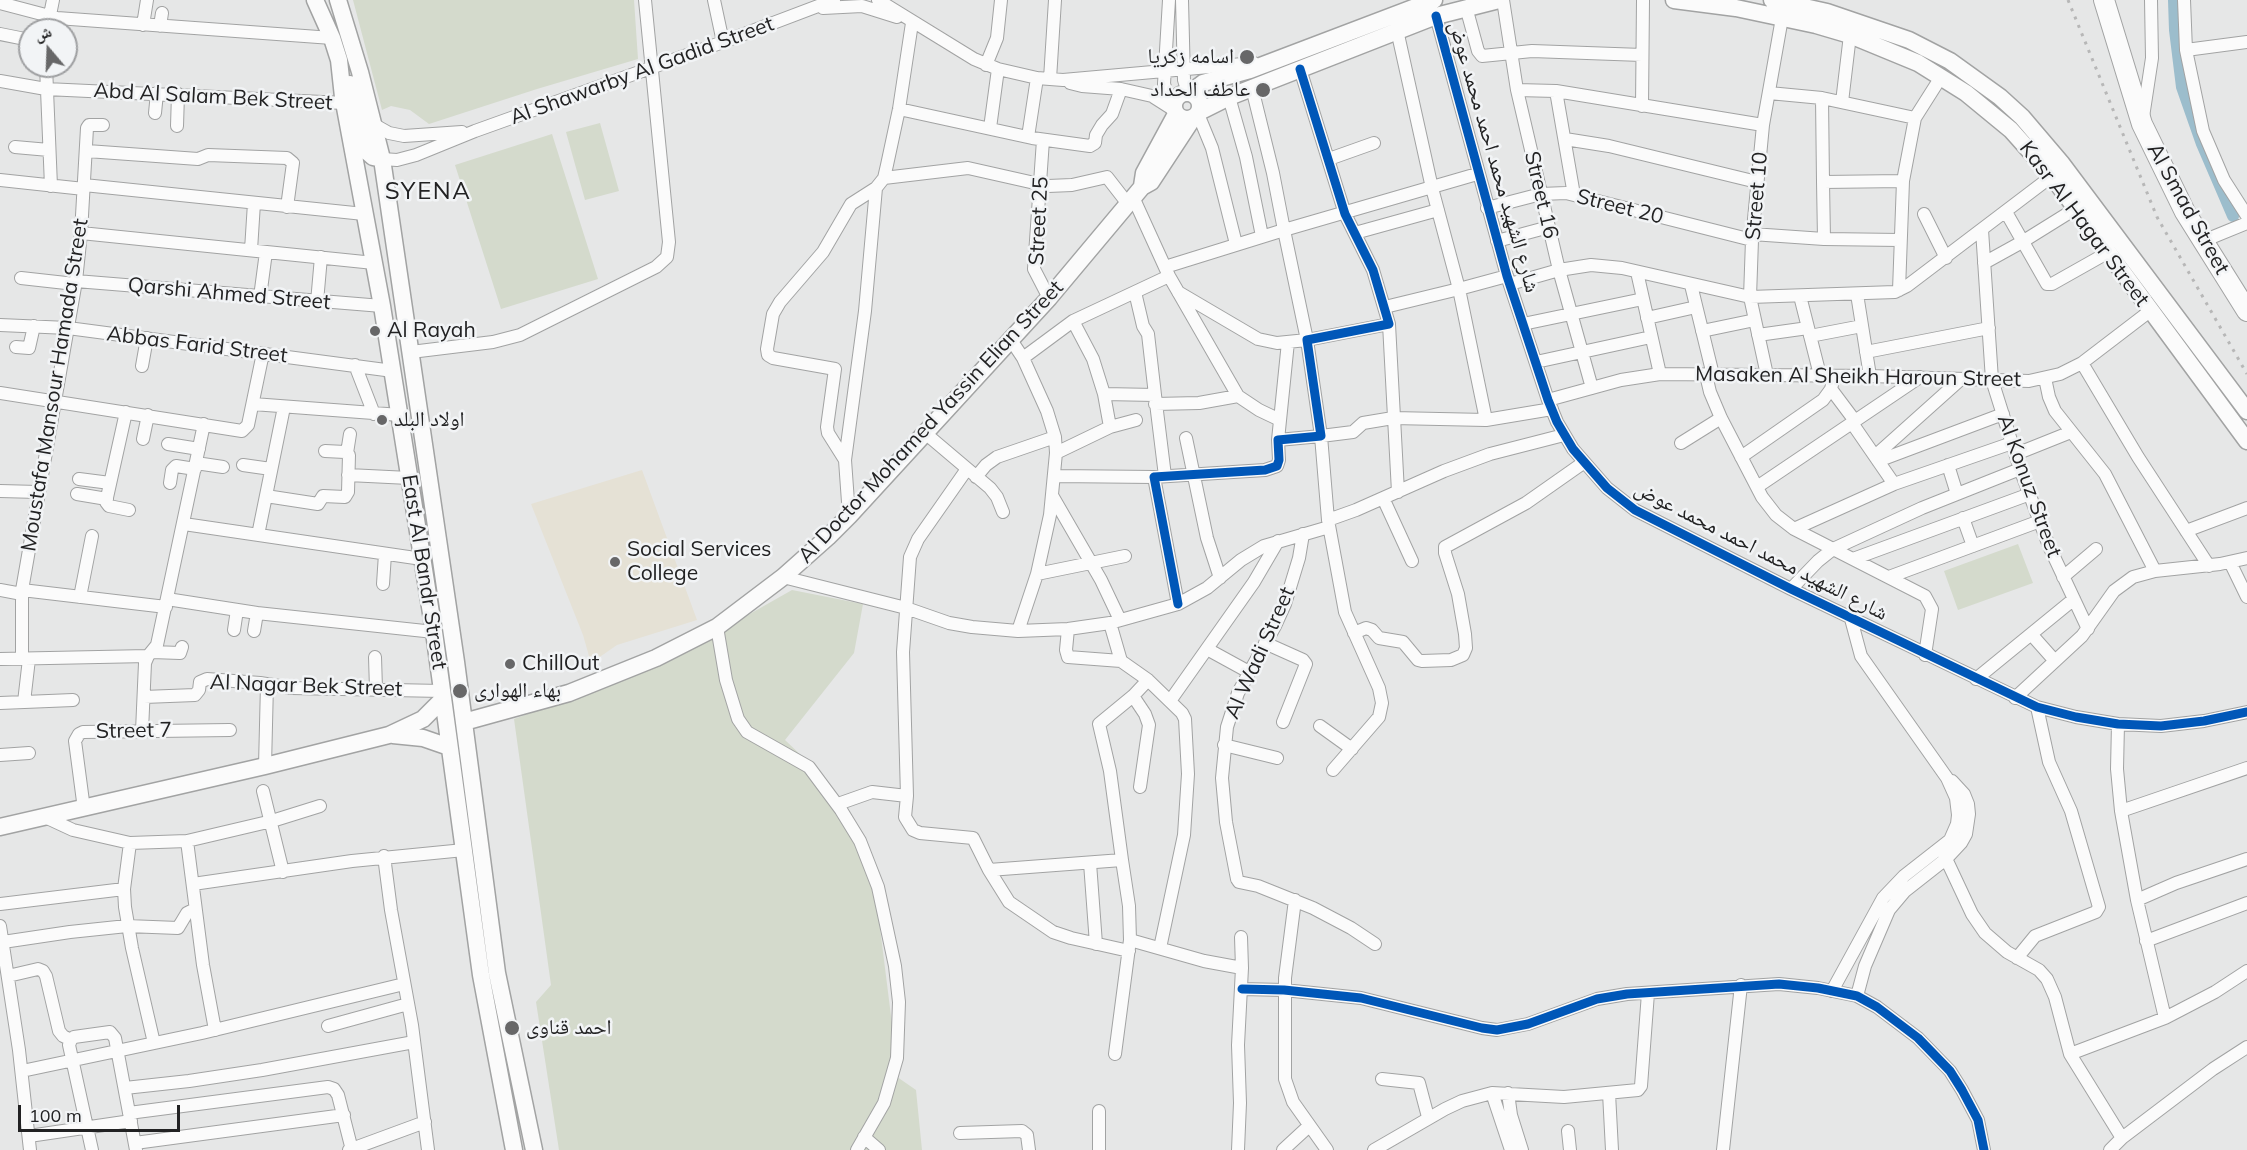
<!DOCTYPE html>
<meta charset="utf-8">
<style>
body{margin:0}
#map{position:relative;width:2247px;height:1150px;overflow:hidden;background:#e6e7e7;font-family:Mulish,"Noto Naskh Arabic",sans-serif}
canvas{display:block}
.north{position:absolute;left:18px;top:18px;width:60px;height:60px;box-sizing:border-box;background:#f2f4f6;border:2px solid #9fa0a2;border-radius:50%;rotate:341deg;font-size:16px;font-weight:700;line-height:24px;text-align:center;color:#222223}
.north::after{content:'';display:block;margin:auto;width:21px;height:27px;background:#676768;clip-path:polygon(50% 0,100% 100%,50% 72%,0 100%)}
.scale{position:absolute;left:18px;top:1105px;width:162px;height:27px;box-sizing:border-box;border:3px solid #222223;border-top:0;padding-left:8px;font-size:18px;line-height:21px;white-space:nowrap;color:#222223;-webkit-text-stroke:4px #f2f4f6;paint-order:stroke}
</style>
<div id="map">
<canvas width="2247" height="1150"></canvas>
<div class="north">ش</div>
<div class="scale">100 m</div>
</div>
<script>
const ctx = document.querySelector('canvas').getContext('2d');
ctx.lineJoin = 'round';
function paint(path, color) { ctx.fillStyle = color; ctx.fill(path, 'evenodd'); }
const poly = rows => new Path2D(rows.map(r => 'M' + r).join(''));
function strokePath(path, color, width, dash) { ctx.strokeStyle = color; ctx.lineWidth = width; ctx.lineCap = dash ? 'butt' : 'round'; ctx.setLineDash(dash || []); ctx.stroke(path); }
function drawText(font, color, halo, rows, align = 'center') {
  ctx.font = font + ' Mulish,"Noto Naskh Arabic",sans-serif'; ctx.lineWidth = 5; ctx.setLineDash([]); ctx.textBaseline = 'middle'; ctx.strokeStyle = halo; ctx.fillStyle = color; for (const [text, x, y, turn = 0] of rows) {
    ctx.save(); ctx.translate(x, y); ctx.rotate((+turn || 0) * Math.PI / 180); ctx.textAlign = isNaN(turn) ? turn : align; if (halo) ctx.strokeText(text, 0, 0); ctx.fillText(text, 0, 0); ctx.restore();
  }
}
paint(poly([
 [642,470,697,620,617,645,591,663,583,635,531,504]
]), '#e5e1d5');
paint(poly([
 [353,0,634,0,638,59,537,89,429,124,410,110,391,106,382,110],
 [600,123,619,191,585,200,566,132],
 [552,134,598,279,501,309,455,165],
 [2018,544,2033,583,1958,610,1944,571],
 [792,590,863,604,854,653,785,740,806,760,867,858,879,920,893,1032,890,1072,916,1090,922,1150,559,1150,536,1002,551,985,514,719,624,679,725,628]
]), '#d4dacc');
strokePath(poly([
 [2174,0,2175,30,2182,87,2202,144,2233,216]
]), '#9cbdcc', 12);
const minor = poly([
 [714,0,723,42],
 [878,0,974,59,998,69,1037,78,1063,80,1254,63],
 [1169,0,1164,84,1168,96,1174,103],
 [1182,0,1184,80,1188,93],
 [1503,0,1517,90,1559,270,1592,388],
 [2184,0,2186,50,2203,131,2224,180,2247,216],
 [0,3,57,18,332,38],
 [1466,7,1478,51,1482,56,1532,51,1642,55],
 [823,8,862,6,897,17],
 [1436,16,1507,276,1548,400,1557,422,1573,449,1607,488,1635,510,1791,589,2037,707,2076,717,2118,724,2161,726,2204,721,2247,712],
 [143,25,147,0],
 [160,26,162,13],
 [47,30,53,0],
 [1397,30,1432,188,1459,289,1507,276],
 [0,34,30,40],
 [2186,50,2247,42],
 [986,65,997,38,1001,0],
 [46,66,51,186],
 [1050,79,1055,0],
 [0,81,46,89,344,103],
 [1070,83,1082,86,1121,89,1152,96,1174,110],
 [1517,90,1556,91,1763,125],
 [1556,91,1574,195],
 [1769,93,1822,98,1915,118],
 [1229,97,1246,157,1262,236],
 [1822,98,1823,182],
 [1842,102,1850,35],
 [1642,106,1643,0],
 [899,109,1032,138,1090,146,1095,143,1096,135,1102,125,1112,114,1121,89],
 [155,113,157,93],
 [1198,114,1212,148,1236,244],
 [2143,117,2152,58,2151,0],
 [373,124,389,133,404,136,462,132],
 [177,126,178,94],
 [990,128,998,69],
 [1028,137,1037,78],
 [1565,139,1609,146,1757,182],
 [1043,140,1034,269,1049,298],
 [15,147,49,150],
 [87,151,198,159,208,155,287,158,293,163,287,207],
 [382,159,397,160,416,155,475,131,723,42,834,0],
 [1329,159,1374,143],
 [884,178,968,168,1048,186,1072,185,1107,177,1128,204],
 [0,180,84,189],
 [84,185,364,214],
 [1133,197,1169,276,1238,396,1259,410,1280,420],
 [1487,208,1541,194,1566,193,1752,240],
 [2006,212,2047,284,2052,284,2107,253],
 [1924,214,1946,258],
 [1982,230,1992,380,2020,469,2049,546,2088,629],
 [81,233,374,263],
 [1355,233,1438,210],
 [1752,234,1824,239,1900,240],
 [1824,239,1823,182,1903,181,1915,118,1941,77],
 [1497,241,1549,227],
 [2203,241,2247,223],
 [251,250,254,203],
 [1984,263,2022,242,2075,209],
 [1165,267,1284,230,1273,173,1252,88],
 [1637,272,1660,374],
 [21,278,75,284],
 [76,281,382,306],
 [1510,284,1559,270,1591,265,1622,268,1750,297,1895,292,1907,286,2052,176],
 [1691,285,1713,375],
 [1899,290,1903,181],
 [1135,292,1143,326,1148,334,1155,395],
 [1178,292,1258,339,1277,343,1307,340,1284,230,1477,174],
 [1857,294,1870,376],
 [1800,296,1820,375],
 [260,297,266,252],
 [317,302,321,257],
 [1385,307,1459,289,1486,420],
 [1647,318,1696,307],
 [1389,324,1398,492],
 [1523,324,1643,299],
 [0,325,68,328,393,371],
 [1702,331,1755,320],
 [1758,335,1808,328],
 [1810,336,1862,326],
 [1011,340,1023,358,1047,411,1055,437,1056,453,1050,515,1037,574,1018,631],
 [16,347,29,348,34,326],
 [411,352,493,342,520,335,656,267,667,257,669,242,645,0],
 [1866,352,1989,328],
 [1023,358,1073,321],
 [1536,362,1651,337],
 [2082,363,2138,457,2209,566],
 [355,365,374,414],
 [142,366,147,338],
 [1706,375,1710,392,1721,418,1762,497,1776,515,1794,529,1925,596,1932,609,1925,655],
 [1767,375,1750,297,1752,240,1763,125,1782,18],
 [2045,378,2049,397,2055,411,2105,474,2155,571],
 [1831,389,1855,421],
 [0,393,242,431,248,425,263,353],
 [1104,394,1093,359,1073,321,1169,276],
 [1548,400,1621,380,1660,374,1870,376,2029,381,2060,374,2082,363,2150,311],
 [253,404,400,415],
 [1155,404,1199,403,1238,396],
 [126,412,106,502,109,506,129,510],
 [1852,423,1894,484],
 [1110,427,1104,394,1155,395,1165,476],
 [925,433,990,488,997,497,1003,512],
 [1186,438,1207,538,1220,578],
 [143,439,148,415],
 [1278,440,1288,342],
 [1681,443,1721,418],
 [168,444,199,449],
 [347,453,350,434],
 [1056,453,1110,427,1136,420],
 [2016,454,2071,432],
 [1875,456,1961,379],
 [1741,457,1823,400,1831,389,1834,376],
 [845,460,828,433,827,427,835,369,773,358,768,355,767,349,773,314,780,302,823,252,851,204,876,188],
 [1878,461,2003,414],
 [196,463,223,467],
 [243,465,271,469],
 [1948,465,1957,494],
 [348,475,409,478],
 [1055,476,1154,477],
 [976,477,986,465,997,457,1055,437],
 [79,479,110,483],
 [170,483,172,470,176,466,195,469],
 [1757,487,1920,377],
 [0,491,38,492],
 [77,494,107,499],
 [266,496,318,504,323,496,345,497,348,492,349,455,345,452,325,451],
 [1053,497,1101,580,1120,620],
 [1383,498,1412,561],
 [849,516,845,460,865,311,876,188,884,178,887,165,899,109,912,23],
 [1963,518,1973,546],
 [1328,520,1356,510,1444,471,1490,454,1564,435],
 [184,524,422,559],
 [1794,529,1894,484,2012,443],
 [2186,531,2247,508],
 [1303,534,1299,558,1285,604,1275,626,1238,693,1227,727,1222,778,1226,822,1237,879,1239,882,1258,886,1313,908,1351,928,1375,944],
 [258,535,284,407],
 [1853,559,2030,494],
 [2230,562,2247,597],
 [1037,574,1125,556],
 [783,577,906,608,949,623,972,627,1018,631,1068,629,1110,623,1178,604,1207,588,1241,560,1264,546,1329,527],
 [1889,577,2040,521],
 [2063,577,2096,549],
 [383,584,385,554],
 [1791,589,1818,561,1833,549,1922,508,2020,469],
 [0,590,22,594],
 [22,590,166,607],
 [80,597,92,536],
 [167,599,257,613,434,632],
 [1178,604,1154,477,1265,470,1277,466,1279,460,1278,440,1321,436,1307,340,1389,324,1373,270,1345,214,1300,69],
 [1110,623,1121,661],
 [717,627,726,680,738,719,747,732,809,767,841,810,860,841,878,887,895,966,899,1002,897,1058,884,1103,857,1150],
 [1068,629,1066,650,1068,657,1121,661,1148,680,1182,713,1185,719,1188,774,1184,835,1160,948],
 [234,630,237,610],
 [254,631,257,613],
 [1354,633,1366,628,1372,630,1379,638,1403,642,1418,660,1422,661,1451,660,1463,655,1466,648,1465,634,1458,594,1445,553,1445,547,1526,503,1583,463],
 [2031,634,2055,661],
 [1265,643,1303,660,1306,664,1283,722],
 [1207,649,1249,672],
 [152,652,180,653,182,647],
 [375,657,376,689],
 [0,659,148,656],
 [22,659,22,590,76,281,81,233,87,128,89,125,103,125],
 [1976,679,2074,599],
 [1133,696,1145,714,1149,725,1140,787],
 [144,697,195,695,199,690,200,682,207,679,260,683,292,688,442,691],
 [2015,698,2082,636,2114,591,2133,577,2155,571,2220,564,2247,558],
 [1170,701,1254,582,1278,541],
 [24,702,29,659],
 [0,703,73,700],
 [2118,724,2117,769,2121,811,2137,900,2165,1018,2215,992,2247,971],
 [1320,726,1352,749],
 [142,731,145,663,148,656,157,645,204,424],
 [1224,745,1277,758],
 [0,755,29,753],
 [265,766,267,684],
 [1333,770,1379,717,1382,703,1379,688,1345,612,1328,520,1321,436,1353,432,1363,423,1393,418,1486,420,1552,409],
 [263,791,283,872],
 [907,796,903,652,910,557,918,539,967,469],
 [838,804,872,792,907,796,905,817,913,830,920,833,973,838,989,870],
 [84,809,75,741,79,734,83,732,230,730],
 [2121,811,2247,768],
 [45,817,73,830,130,843,187,841,272,821,320,806],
 [187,841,203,965,215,1030],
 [130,843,124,889,125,907,132,948,154,1043],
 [1941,848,1972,914,1985,933,2007,952,2039,970,2047,979,2055,997,2070,1054,2122,1138,2110,1150],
 [384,856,391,910,412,1025,428,1150],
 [1090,863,1096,944],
 [193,884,352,861,464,850],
 [1295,900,1285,978,1285,1079,1293,1102,1327,1150],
 [2137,900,2176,883,2247,859],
 [0,904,124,889],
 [0,926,19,1050,30,1150],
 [1130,940,1204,961,1242,968,1241,937],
 [2146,941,2247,903],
 [3,942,70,932,127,926,178,928,187,913,195,909],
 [1129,951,1071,938,1053,932,1009,902,989,870,1122,860,1110,771,1099,724,1133,696,1148,680],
 [2017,958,2035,936,2096,912,2099,907,2071,811,2049,762,2037,707],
 [8,976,38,969,43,971,46,976,59,1031,63,1036,71,1040,74,1037,110,1032,115,1038,136,1150],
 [1242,989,1284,990,1361,998,1482,1028,1497,1030,1528,1024,1597,999,1627,994,1779,984,1818,988,1857,996,1877,1007,1918,1038,1950,1071,1962,1090,1978,1120,1984,1150],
 [1832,991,1883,898,1904,876,1950,840,1957,824,1958,815,1956,798,1947,778,1861,656,1851,619],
 [1857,996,1865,966,1889,910,1905,891,1947,858,1961,843,1966,834,1969,814,1968,804,1964,794,1952,781],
 [328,1026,408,1004],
 [71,1040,69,1045,92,1150],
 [1115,1054,1130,940,1129,906,1122,860],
 [2070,1054,2165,1018],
 [22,1071,202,1033,404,984],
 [1382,1079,1419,1083,1428,1117],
 [125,1088,189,1081,262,1070,414,1042],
 [1492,1093,1511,1150],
 [1508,1093,1511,1115,1522,1150],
 [1609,1093,1612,1150],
 [129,1113,328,1087,334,1089,338,1095,352,1150],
 [1568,1131,1570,1150],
 [960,1133,1022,1131,1027,1135,1029,1150],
 [29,1136,131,1121],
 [864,1137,879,1150],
 [2122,1138,2213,1069,2247,1047],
 [135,1143,344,1115],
 [349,1150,425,1122],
 [1099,1150,1099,1111],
 [1238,1150,1240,1103,1238,1045,1242,968],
 [1283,1150,1309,1126],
 [1374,1150,1445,1109,1462,1101,1492,1093,1564,1097,1638,1090,1641,1086,1648,993],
 [1723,1150,1741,985]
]);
const secondary = poly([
 [315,0,332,38,339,60,343,97,382,306,434,632,481,975,514,1150],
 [338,0,360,72,382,159,456,662,497,973,534,1150],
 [1674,0,1736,8,1816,25,1850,35,1918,63,1966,93,2011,130,2052,176,2247,441],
 [1772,0,1827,12,1909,40,1950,61,2000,97,2022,117,2062,164,2247,411],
 [350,84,354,94,364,149,373,157,382,159],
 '1174 106a13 13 0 1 1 26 0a13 13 0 1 1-26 0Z',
 [1190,93,1203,83,1250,70,1434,0],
 [1199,112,1229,97,1436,16,1499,0],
 [1142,186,1144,173,1176,114],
 [464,722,569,693,656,658,717,627,783,577,828,537,849,516,1049,298,1142,187,1151,182,1193,118],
 [393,735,423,738,449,747],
 [0,827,265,766,389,735,423,719,443,699]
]);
const trunk = poly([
 [2104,0,2142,124,2185,212,2247,311]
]);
strokePath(minor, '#a2a3a3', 14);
strokePath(secondary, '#a2a3a3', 19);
strokePath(trunk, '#a2a3a3', 22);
strokePath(minor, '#fbfbfb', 12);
strokePath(secondary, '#fbfbfb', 16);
strokePath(trunk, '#fbfbfb', 20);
strokePath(poly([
 [2068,0,2157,217,2247,374]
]), '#b7b7b7', 3, [3, 6]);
strokePath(poly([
 [1436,16,1507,276,1548,400,1557,422,1573,449,1607,488,1635,510,1791,589,2037,707,2076,717,2118,724,2161,726,2204,721,2247,712],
 [1178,604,1154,477,1265,470,1277,466,1279,460,1278,440,1321,436,1307,340,1389,324,1373,270,1345,214,1300,69],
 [1242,989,1284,990,1361,998,1482,1028,1497,1030,1528,1024,1597,999,1627,994,1779,984,1818,988,1857,996,1877,1007,1918,1038,1950,1071,1962,1090,1978,1120,1984,1150]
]), '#0057b8', 9);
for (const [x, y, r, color] of [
 [1247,57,8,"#676768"],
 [1263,90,8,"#676768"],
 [375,331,6,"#676768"],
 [382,420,6,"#676768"],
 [615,562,6,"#676768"],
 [510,664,6,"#676768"],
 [460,691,8,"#676768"],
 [512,1028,8,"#676768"]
]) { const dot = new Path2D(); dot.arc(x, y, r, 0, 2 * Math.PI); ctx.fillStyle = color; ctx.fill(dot); strokePath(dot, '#f2f4f6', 2); }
drawText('21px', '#222223', '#f2f4f6', [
 ["اسامه زكريا",1234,57,"right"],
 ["عاطف الحداد",1250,90,"right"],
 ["Al Rayah",387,331],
 ["اولاد البلد",394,420],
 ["Social Services",627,550],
 ["College",627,574],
 ["ChillOut",522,664],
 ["بهاء الهوارى",474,691],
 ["احمد قناوى",526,1028]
], 'left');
drawText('21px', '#222223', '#f2f4f6', [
 ["Al Shawarby Al Gadid Street",642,71,-20],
 ["Abd Al Salam Bek Street",213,97,3],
 ["شارع الشهيد محمد احمد محمد عوض",1494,157,74],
 ["Street 16",1541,195,77],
 ["Street 10",1757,196,-85],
 ["Street 20",1620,207,14],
 ["Al Smad Street",2188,209,61],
 ["Street 25",1039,221,-87],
 ["Kasr Al Hagar Street",2084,224,53],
 ["Qarshi Ahmed Street",229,294,5],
 ["Abbas Farid Street",197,345,7],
 ["Masaken Al Sheikh Haroun Street",1858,377,1],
 ["Moustafa Mansour Hamada Street",55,385,-81],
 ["Al Doctor Mohamed Yassin Elian Street",931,422,-47],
 ["Al Konuz Street",2029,486,70],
 ["شارع الشهيد محمد احمد محمد عوض",1761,551,27],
 ["East Al Bandr Street",424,572,81],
 ["Al Wadi Street",1260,653,-66],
 ["Al Nagar Bek Street",306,686,2],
 ["Street 7",134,731,-1]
]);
ctx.letterSpacing = '1.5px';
drawText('24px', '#222223', '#f2f4f6', [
 ["SYENA",428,192]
]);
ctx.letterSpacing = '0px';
</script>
